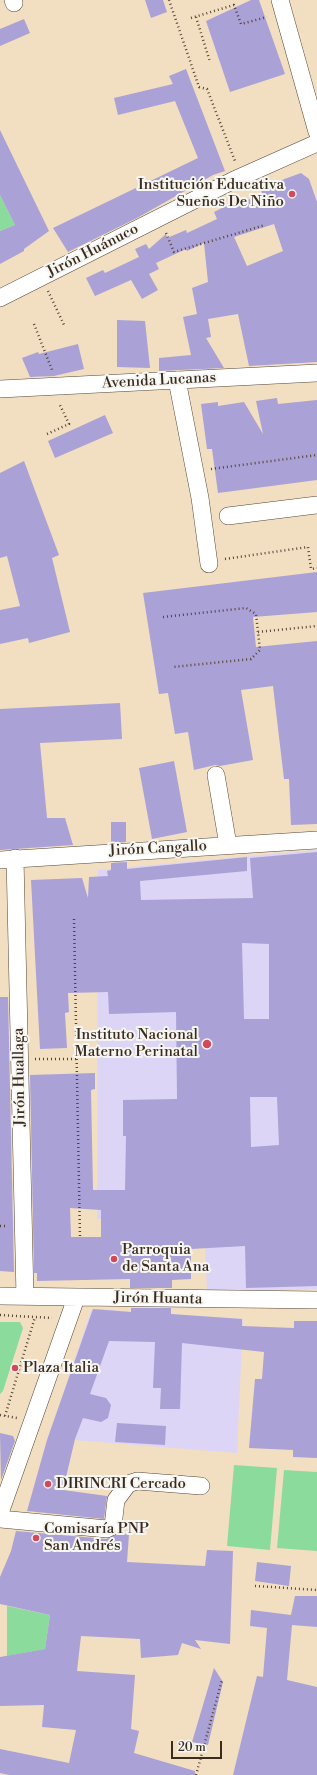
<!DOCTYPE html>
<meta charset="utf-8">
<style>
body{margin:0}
#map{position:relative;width:317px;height:1775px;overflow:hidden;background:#f2dec1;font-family:"Libre Bodoni",serif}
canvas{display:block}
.scale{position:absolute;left:171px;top:1741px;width:51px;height:18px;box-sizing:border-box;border:2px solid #3b2a1e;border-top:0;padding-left:5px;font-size:12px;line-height:14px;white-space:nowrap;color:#3b2a1e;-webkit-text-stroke:3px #f6f6f2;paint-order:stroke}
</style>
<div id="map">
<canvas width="317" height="1775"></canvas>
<div class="scale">20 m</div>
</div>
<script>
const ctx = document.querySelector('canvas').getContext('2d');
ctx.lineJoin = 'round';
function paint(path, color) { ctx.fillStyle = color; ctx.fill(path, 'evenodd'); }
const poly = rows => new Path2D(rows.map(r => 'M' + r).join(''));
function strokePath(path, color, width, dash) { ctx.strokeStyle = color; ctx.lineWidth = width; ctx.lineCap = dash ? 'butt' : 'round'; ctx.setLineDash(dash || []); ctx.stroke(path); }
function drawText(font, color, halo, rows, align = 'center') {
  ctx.font = font + ' "Libre Bodoni",serif'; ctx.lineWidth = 4; ctx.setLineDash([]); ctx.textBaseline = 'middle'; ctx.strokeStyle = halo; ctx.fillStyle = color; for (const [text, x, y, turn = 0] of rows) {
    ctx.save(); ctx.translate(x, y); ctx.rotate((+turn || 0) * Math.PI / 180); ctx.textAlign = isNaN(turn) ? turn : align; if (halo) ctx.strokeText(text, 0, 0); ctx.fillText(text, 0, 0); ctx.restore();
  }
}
paint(poly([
 [317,850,317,1289,207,1293,204,1218,97,1219,98,870],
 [96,1309,243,1319,237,1453,48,1438,91,1311]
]), '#ddd5f6');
paint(poly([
 [0,195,15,225,0,231],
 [0,1322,20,1322,23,1328,3,1391,0,1394],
 [234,1465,277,1468,270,1550,227,1546],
 [284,1470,317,1472,317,1551,277,1548],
 [7,1606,50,1615,45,1649,7,1656]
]), '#8bdc9c');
paint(poly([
 [145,0,163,0,167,12,151,18],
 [251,0,259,0,285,74,230,92,206,21],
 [24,19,30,33,0,46,0,29],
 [186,69,225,171,213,175,137,218,68,252,53,228,198,158,175,101,118,115,114,98,173,84,169,76],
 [0,130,49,231,24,249,24,251,0,264,0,231,15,225,0,195],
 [301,173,309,179,317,202,317,362,249,366,238,314,208,319,211,337,206,338,224,368,159,371,159,358,191,355,183,317,197,314,192,288,208,282,204,243,187,251,186,249,156,263,159,269,149,274,158,290,142,299,131,280,95,296,86,278,103,270,105,273,139,257,135,249,146,244,149,249,166,234,167,238,186,230,187,233,217,219,214,212,234,202,235,204,263,195,260,188],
 [274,224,283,251,247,266,234,237],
 [117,320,145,321,150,368,117,367],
 [78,344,84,369,54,376,30,377,22,358,38,352,39,354],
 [277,398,278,404,317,400,317,480,218,493,212,449,207,449,201,404,218,402,218,406,244,402,263,434,256,401],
 [105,415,113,433,55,458,48,441],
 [24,461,59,555,52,558,70,632,29,643,28,638,0,644,0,610,20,606,7,556,0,558,0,473],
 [317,572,317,612,253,617,256,647,317,641,317,824,291,825,289,779,284,779,273,686,241,690,253,760,220,766,215,765,194,770,188,732,175,734,168,693,159,694,143,593],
 [120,703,122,739,40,743,47,818,65,818,73,845,0,850,0,709],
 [174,761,187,832,152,839,139,768],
 [111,822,126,822,126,842,111,843],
 [317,852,317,1286,246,1288,245,1246,191,1249,191,1279,172,1280,172,1288,130,1288,130,1279,37,1281,37,1273,34,1273,30,1075,95,1073,95,1089,91,1090,93,1190,125,1190,126,1136,123,1136,123,1100,177,1099,176,1012,109,1014,108,992,68,993,69,1012,65,1013,67,1048,40,1049,31,880,82,878,88,898,89,877,108,876,107,871,111,870,111,863,127,862,127,869,247,857,247,871,140,881,141,900,253,898,250,858],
 [242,943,269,944,269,1019,244,1019],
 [250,1097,277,1097,279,1145,251,1147],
 [70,1208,101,1210,101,1237,71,1237],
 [0,997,8,997,14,1272,0,1271],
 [131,1308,171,1308,171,1314,242,1319,242,1326,294,1328,294,1321,317,1321,317,1458,293,1457,293,1450,249,1448,255,1379,262,1379,264,1352,182,1343,180,1409,160,1409,161,1388,153,1388,155,1342,109,1341,90,1394,106,1398,111,1405,108,1418,101,1422,83,1418,75,1439,63,1490,107,1496,104,1519,27,1511,47,1440,93,1309,131,1312],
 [117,1423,166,1426,165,1445,115,1442],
 [0,1433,13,1436,15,1441,1,1480],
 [16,1531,106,1539,120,1533,129,1534,127,1562,205,1566,207,1550,233,1551,230,1644,195,1640,201,1649,182,1643,178,1655,141,1658,140,1639,81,1636,77,1671,135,1675,131,1729,139,1731,134,1753,195,1771,195,1775,9,1775,0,1773,0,1749,69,1763,76,1730,42,1727,44,1705,0,1706,0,1657,45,1649,50,1615,0,1604,0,1577,11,1551],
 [257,1562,291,1566,289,1586,255,1581],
 [295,1596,317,1596,317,1627,292,1625,287,1680,317,1687,317,1775,233,1775,257,1676,263,1677,267,1628,250,1626,251,1610,291,1615],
 [214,1668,223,1682,208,1745,192,1742]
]), '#aaa1d6');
const minor = poly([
 [13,0,14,3],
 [280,0,317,132],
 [0,298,234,180,317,143],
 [177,380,200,498,209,564],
 [0,389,317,373],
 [228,516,317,505],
 [216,775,228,845],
 [15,858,25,1297],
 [0,860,317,840],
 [0,1296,317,1300],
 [0,1513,76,1298],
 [0,1519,107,1529,113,1526,116,1500,128,1484,137,1481,201,1486]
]);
strokePath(minor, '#564536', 18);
strokePath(poly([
 [169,0,199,87,207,89,235,161],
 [196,17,210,62],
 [191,18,234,5,241,24,267,17],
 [166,233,174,252,265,225],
 [48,291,65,327],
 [34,324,52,370],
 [47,434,69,424,59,403],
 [211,469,317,455],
 [225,559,308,547,311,569,317,568],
 [163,617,246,608,256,614,260,650,251,659,173,667],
 [258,632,317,626],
 [74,919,80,1237],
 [35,1059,77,1059],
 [0,1226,7,1226],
 [0,1315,52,1318],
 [0,1415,17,1418],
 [5,1416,35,1317],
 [255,1586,317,1590],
 [196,1775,222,1680]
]), '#564536', 2.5, [1, 3]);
strokePath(minor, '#fff', 17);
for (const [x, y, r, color] of [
 [292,194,4,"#d1495b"],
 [207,1044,5,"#d1495b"],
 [114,1259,4,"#d1495b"],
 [15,1368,4,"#d1495b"],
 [48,1484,4,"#d1495b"],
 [36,1538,4,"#d1495b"]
]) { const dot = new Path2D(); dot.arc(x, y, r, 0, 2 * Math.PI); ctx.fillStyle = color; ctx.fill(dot); strokePath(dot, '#f6f6f2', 1.5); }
drawText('15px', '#3b2a1e', '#f6f6f2', [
 ["Institución Educativa",284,185,"right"],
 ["Sueños De Niño",284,202,"right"],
 ["Instituto Nacional",198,1035,"right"],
 ["Materno Perinatal",198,1052,"right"],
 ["Parroquia",122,1250],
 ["de Santa Ana",122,1267],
 ["Plaza Italia",23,1368],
 ["DIRINCRI Cercado",56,1484],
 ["Comisaría PNP",44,1529],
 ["San Andrés",44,1546]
], 'left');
drawText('15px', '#3b2a1e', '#f6f6f2', [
 ["Jirón Huánuco",93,251,-27],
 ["Avenida Lucanas",159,381,-3],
 ["Jirón Cangallo",158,849,-3],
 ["Jirón Huallaga",20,1077,-91],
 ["Jirón Huanta",158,1299,1]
]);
</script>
